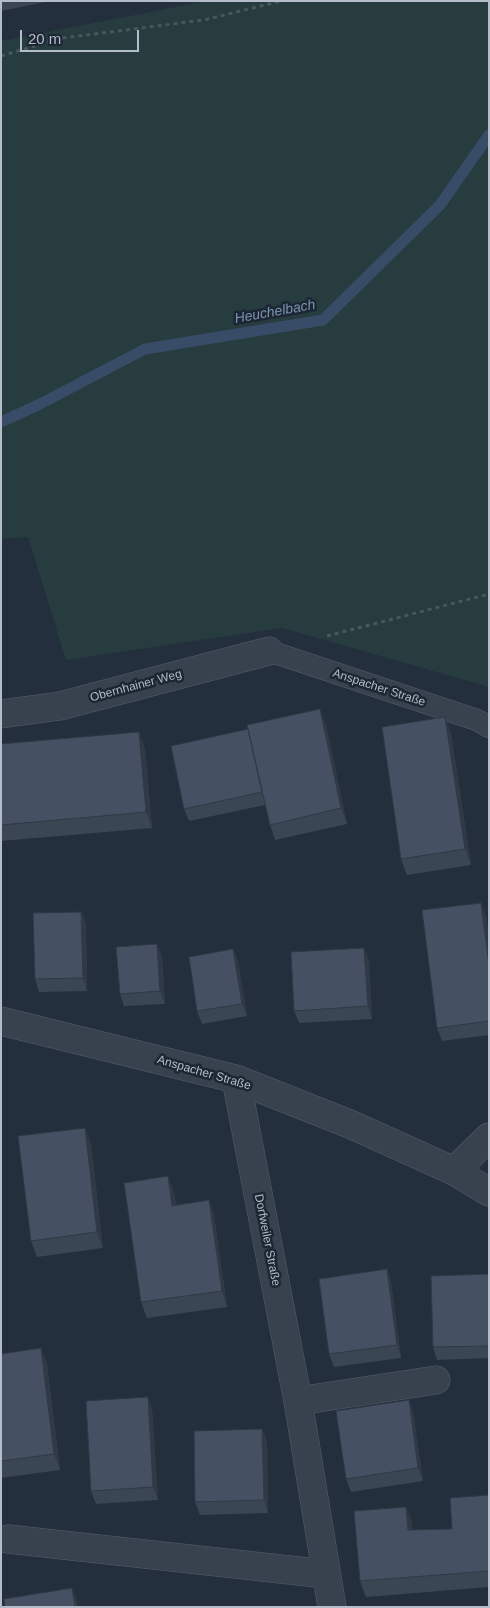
<!DOCTYPE html>
<meta charset="utf-8">
<style>
body{margin:0}
#map{position:relative;width:490px;height:1608px;overflow:hidden;background:#242f3e;font-family:Arial,sans-serif}
canvas{display:block}
.frame{position:absolute;inset:0;border:2px solid #b4bcc9;pointer-events:none}
.scale{position:absolute;left:20px;top:30px;width:119px;height:22px;box-sizing:border-box;border:2px solid #b4bcc9;border-top:0;padding-left:6px;font-size:15px;line-height:18px;white-space:nowrap;color:#b4bcc9;-webkit-text-stroke:4px #1d2633;paint-order:stroke}
</style>
<div id="map">
<canvas width="490" height="1608"></canvas>
<div class="frame"></div>
<div class="scale">20 m</div>
</div>
<script>
const ctx = document.querySelector('canvas').getContext('2d');
ctx.lineJoin = 'round';
function paint(path, color) { ctx.fillStyle = color; ctx.fill(path, 'evenodd'); }
const poly = rows => new Path2D(rows.map(r => 'M' + r).join(''));
function strokePath(path, color, width, dash) { ctx.strokeStyle = color; ctx.lineWidth = width; ctx.lineCap = dash ? 'butt' : 'round'; ctx.setLineDash(dash || []); ctx.stroke(path); }
function drawText(font, color, halo, rows, align = 'center') {
  ctx.font = font + ' Arial,sans-serif'; ctx.lineWidth = 5; ctx.setLineDash([]); ctx.textBaseline = 'middle'; ctx.strokeStyle = halo; ctx.fillStyle = color; for (const [text, x, y, turn = 0] of rows) {
    ctx.save(); ctx.translate(x, y); ctx.rotate((+turn || 0) * Math.PI / 180); ctx.textAlign = isNaN(turn) ? turn : align; if (halo) ctx.strokeText(text, 0, 0); ctx.fillText(text, 0, 0); ctx.restore();
  }
}
paint(poly([
 [207,1,489,1,489,687,282,628,66,660,28,537,1,539,1,41]
]), '#263c3f');
strokePath(poly([
 [1,422,40,404,145,349,323,320,440,205,489,135]
]), '#394c67', 11);
const lane = poly([
 [269,651,477,720,489,727]
]);
const street = poly([
 [1,714,60,706,269,651],
 [1,1021,236,1079,352,1125,454,1171,489,1192],
 [236,1079,298,1401,332,1607],
 [454,1171,489,1137],
 [298,1401,436,1380],
 [8,1539,326,1574]
]);
strokePath(lane, '#565f6c', 22);
strokePath(street, '#565f6c', 29);
strokePath(poly([
 [1,56,62,38,204,20,281,1],
 [327,636,489,594]
]), '#44595c', 3, [4, 4]);
strokePath(lane, '#38414e', 21);
strokePath(street, '#38414e', 28);
paint(poly([
 [1,1,50,1,1,11],
 [326,725,347,824,275,840,270,825,265,805,189,821,184,809],
 [451,733,471,865,407,875,401,859],
 [1,744,145,748,152,828,1,841],
 [81,912,86,924,87,991,39,992,35,979],
 [486,915,489,941,489,1035,442,1041,437,1028],
 [233,949,238,962,247,1016,202,1024,197,1011],
 [162,956,165,1004,124,1006,120,994],
 [369,960,372,1019,299,1023,294,1011],
 [85,1128,91,1144,103,1248,37,1257,31,1241],
 [174,1192,176,1205,209,1200,214,1216,227,1307,147,1318,141,1302],
 [387,1269,391,1282,401,1358,334,1367,329,1354],
 [489,1274,489,1358,437,1360,433,1347],
 [1,1354,47,1364,60,1470,1,1478],
 [148,1397,152,1409,158,1500,96,1504,91,1491],
 [409,1400,413,1412,423,1481,351,1492,346,1479],
 [262,1429,267,1442,268,1513,200,1515,195,1502],
 [489,1495,489,1587,366,1597,360,1581,406,1507,412,1522,412,1530,452,1529]
]), '#3b4654');
paint(poly([
 [320,709,326,725,347,824,341,808],
 [445,717,451,733,471,865,465,849],
 [139,732,145,748,152,828,146,812],
 [481,903,486,915,489,941,489,965],
 [81,912,86,924,87,991,83,978],
 [157,944,162,956,165,1004,160,991],
 [364,948,369,960,372,1019,368,1006],
 [233,949,238,962,247,1016,242,1004],
 [85,1128,91,1144,103,1248,97,1232],
 [168,1176,174,1192,178,1222,172,1206],
 [209,1200,214,1216,227,1307,222,1291],
 [387,1269,391,1282,401,1358,397,1345],
 [41,1348,47,1364,60,1470,54,1454],
 [148,1397,152,1409,158,1500,153,1487],
 [409,1400,413,1412,423,1481,418,1468],
 [262,1429,267,1442,268,1513,264,1500],
 [406,1507,412,1522,414,1546,408,1530],
 [72,1588,77,1601,78,1607,75,1607]
]), '#303945');
const building = poly([
 [320,709,341,808,270,825,247,725,320,709],
 [445,717,465,849,401,859,382,727,445,717],
 [248,729,262,792,184,809,171,746,248,729],
 [139,732,146,812,1,825,1,744,139,732],
 [481,903,489,965,489,1021,437,1028,422,910,481,903],
 [81,912,83,978,35,979,33,913,81,912],
 [157,944,160,991,120,994,116,947,157,944],
 [364,948,368,1006,294,1011,291,952,364,948],
 [233,949,242,1004,197,1011,189,957,233,949],
 [85,1128,97,1232,31,1241,18,1136,85,1128],
 [168,1176,172,1206,209,1200,222,1291,141,1302,124,1183,168,1176],
 [387,1269,397,1345,329,1354,319,1279,387,1269],
 [489,1274,489,1346,433,1347,431,1276,489,1274],
 [41,1348,54,1454,1,1461,1,1354,41,1348],
 [148,1397,153,1487,91,1491,86,1401,148,1397],
 [409,1400,418,1468,346,1479,336,1411,409,1400],
 [262,1429,264,1500,195,1502,194,1431,262,1429],
 [489,1495,489,1571,360,1581,354,1511,406,1507,408,1530,452,1529,450,1498,489,1495],
 [72,1588,75,1607,5,1607,4,1599,72,1588]
]);
paint(building, '#455162');
strokePath(building, '#303945', 1);
drawText('12px', '#b4bcc9', '#1d2633', [
 ["Obernhainer Weg",136,686,-15],
 ["Anspacher Straße",379,688,18],
 ["Anspacher Straße",204,1073,16],
 ["Dorfweiler Straße",267,1240,79]
]);
drawText('italic 14px', '#7c92b1', '#1d2633', [
 ["Heuchelbach",275,312,-10]
]);
</script>
